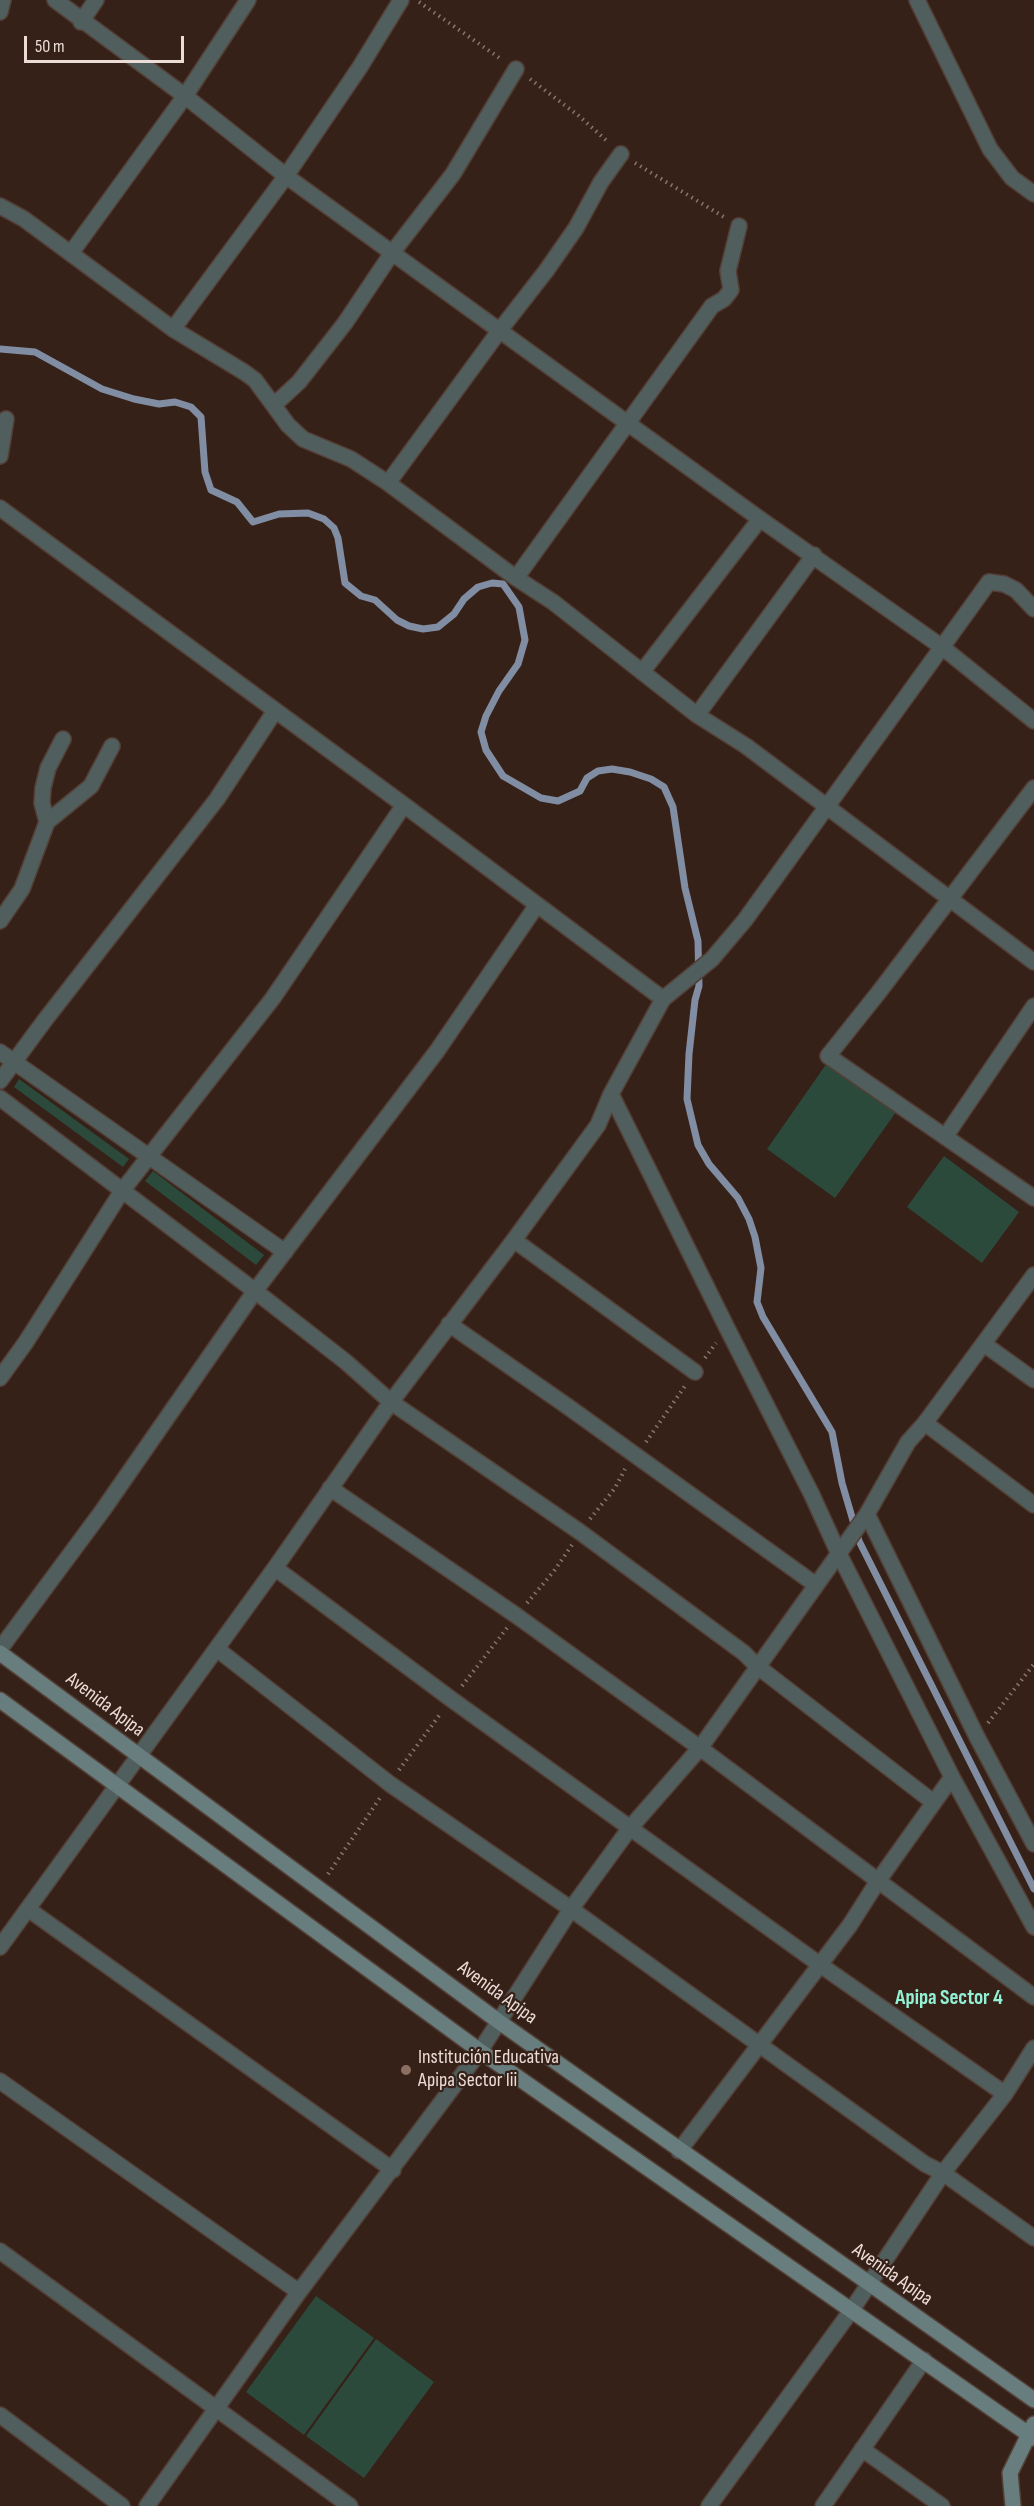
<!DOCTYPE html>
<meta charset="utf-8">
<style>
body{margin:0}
#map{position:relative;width:1034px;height:2506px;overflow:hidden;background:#362118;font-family:"Sofia Sans Condensed",sans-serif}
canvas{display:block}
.scale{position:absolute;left:24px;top:36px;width:160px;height:27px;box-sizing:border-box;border:3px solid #ebdcd6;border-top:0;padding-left:8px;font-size:18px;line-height:21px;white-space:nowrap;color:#ebdcd6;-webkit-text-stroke:4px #362118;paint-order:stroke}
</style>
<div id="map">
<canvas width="1034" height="2506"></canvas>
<div class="scale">50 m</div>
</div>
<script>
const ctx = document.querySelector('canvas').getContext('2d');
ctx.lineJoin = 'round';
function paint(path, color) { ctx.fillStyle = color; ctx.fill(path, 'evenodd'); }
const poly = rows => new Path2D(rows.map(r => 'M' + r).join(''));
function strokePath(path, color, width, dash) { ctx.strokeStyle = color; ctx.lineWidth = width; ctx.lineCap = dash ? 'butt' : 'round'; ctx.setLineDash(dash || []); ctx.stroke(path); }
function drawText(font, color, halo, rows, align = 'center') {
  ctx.font = font + ' "Sofia Sans Condensed",sans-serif'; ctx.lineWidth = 4.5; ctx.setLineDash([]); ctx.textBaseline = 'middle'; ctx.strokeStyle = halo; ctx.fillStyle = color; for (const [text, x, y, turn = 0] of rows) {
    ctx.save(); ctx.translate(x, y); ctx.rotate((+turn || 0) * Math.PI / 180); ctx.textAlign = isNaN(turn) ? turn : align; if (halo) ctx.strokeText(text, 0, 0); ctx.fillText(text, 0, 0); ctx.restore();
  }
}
paint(poly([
 [827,1063,896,1112,835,1198,767,1149],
 [19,1079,129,1159,123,1167,14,1087],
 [944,1156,1019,1212,982,1263,907,1207],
 [153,1171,264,1255,256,1265,145,1181],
 [316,2296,374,2338,304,2435,246,2392],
 [376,2339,434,2382,364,2478,306,2436]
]), '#2c4a3b');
strokePath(poly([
 [0,349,35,352,102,389,134,399,159,404,175,402,191,407,201,417,205,472,211,490,237,502,253,522,279,514,308,513,324,519,334,528,338,538,345,583,361,596,375,600,397,620,409,626,423,629,438,627,454,614,464,599,478,587,492,583,503,584,519,607,525,640,518,664,499,691,486,716,481,732,486,750,503,776,541,798,558,801,580,791,587,778,598,771,612,769,630,772,651,779,664,787,673,807,685,888,698,941,699,986,695,1000,689,1054,687,1099,698,1145,709,1164,738,1198,749,1219,755,1237,761,1268,757,1302,763,1317,832,1432,842,1483,859,1541,1034,1889]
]), '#808da2', 7);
const street = poly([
 [55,0,185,96,286,176,760,519,942,647,1034,721],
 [917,0,990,149,1012,178,1034,194],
 [0,12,3,0],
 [81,22,96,0],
 [0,206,24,219,173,329,244,372,255,380,288,425,303,439,351,459,388,483,516,578,553,602,697,715,746,746,1034,962],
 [71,253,185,96,248,0],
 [173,329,286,176,360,67,401,0],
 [274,405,299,382,345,323,392,253,453,174,516,69],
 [0,456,6,419],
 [388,483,500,330,546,271,576,228,601,182,621,154],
 [0,508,404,805,663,999],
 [516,578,712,306,724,299,731,290,728,271,739,226],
 [642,672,760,519],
 [697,715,814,555],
 [1034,788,879,992,828,1056,1034,1198],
 [47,822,42,803,43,788,48,768,63,739],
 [0,921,22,889,47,822,91,786,112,746],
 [0,1052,285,1252],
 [0,1081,45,1020,217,799,275,711],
 [611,1094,727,1328,812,1495,838,1552,952,1777,1034,1927],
 [0,1098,255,1291,346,1362,391,1402,580,1532,744,1653,757,1666,933,1802],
 [945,1137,1034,1006],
 [514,1240,695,1372],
 [449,1324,567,1406,816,1585],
 [984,1344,1034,1380],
 [0,1378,26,1342,122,1191,273,998,404,805],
 [925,1423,1034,1505],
 [330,1488,517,1616,700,1748,1034,1997],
 [867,1514,977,1737,1034,1844],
 [275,1568,451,1699,819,1964,1005,2094],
 [0,1649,103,1510,255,1291,437,1051,537,905],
 [217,1649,390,1784,571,1909,925,2164,943,2173,1034,2238],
 [28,1909,393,2170],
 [0,1947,275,1568,391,1402,514,1240,598,1125,611,1094,663,999,712,959,745,920,989,582,1004,584,1016,590,1034,609],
 [0,2081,299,2292],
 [679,2151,850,1925,878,1881,952,1777],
 [0,2251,350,2506],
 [0,2415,122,2506],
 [862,2449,942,2506],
 [147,2506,299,2292,480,2051,571,1909,630,1828,700,1748,867,1514,908,1442,925,1423,1034,1275],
 [709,2506,851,2311,943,2173,1005,2094,1034,2048],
 [823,2506,924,2360]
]);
const secondary = poly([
 [0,1653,498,2021,1034,2400],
 [0,1700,480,2051,1034,2438],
 [1013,2506,1010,2473,1034,2424]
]);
strokePath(street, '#533f36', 18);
strokePath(secondary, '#533f36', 18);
strokePath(poly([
 [419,2,501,59],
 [530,79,579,116,608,142],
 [635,163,724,217],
 [705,1358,716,1343],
 [646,1442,685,1386],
 [590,1519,615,1488,625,1469],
 [527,1603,554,1571,572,1545],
 [462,1686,507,1628],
 [988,1723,1034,1664],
 [399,1770,441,1713],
 [328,1874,380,1798]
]), '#89776f', 4, [1.5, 4.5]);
strokePath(street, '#515e5e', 15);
strokePath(secondary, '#687d7e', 15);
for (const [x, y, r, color] of [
 [406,2070,6,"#8d6e63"]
]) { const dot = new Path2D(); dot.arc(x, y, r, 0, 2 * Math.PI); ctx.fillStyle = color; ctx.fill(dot); strokePath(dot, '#362118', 2); }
drawText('20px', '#ebdcd6', '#362118', [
 ["Avenida Apipa",105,1705,37],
 ["Avenida Apipa",497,1993,36],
 ["Avenida Apipa",892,2275,35]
]);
drawText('20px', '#ebdcd6', '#362118', [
 ["Institución Educativa",418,2058],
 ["Apipa Sector Iii",418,2081]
], 'left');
drawText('bold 21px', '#92f1d4', '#362118', [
 ["Apipa Sector 4",949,1999]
]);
</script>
